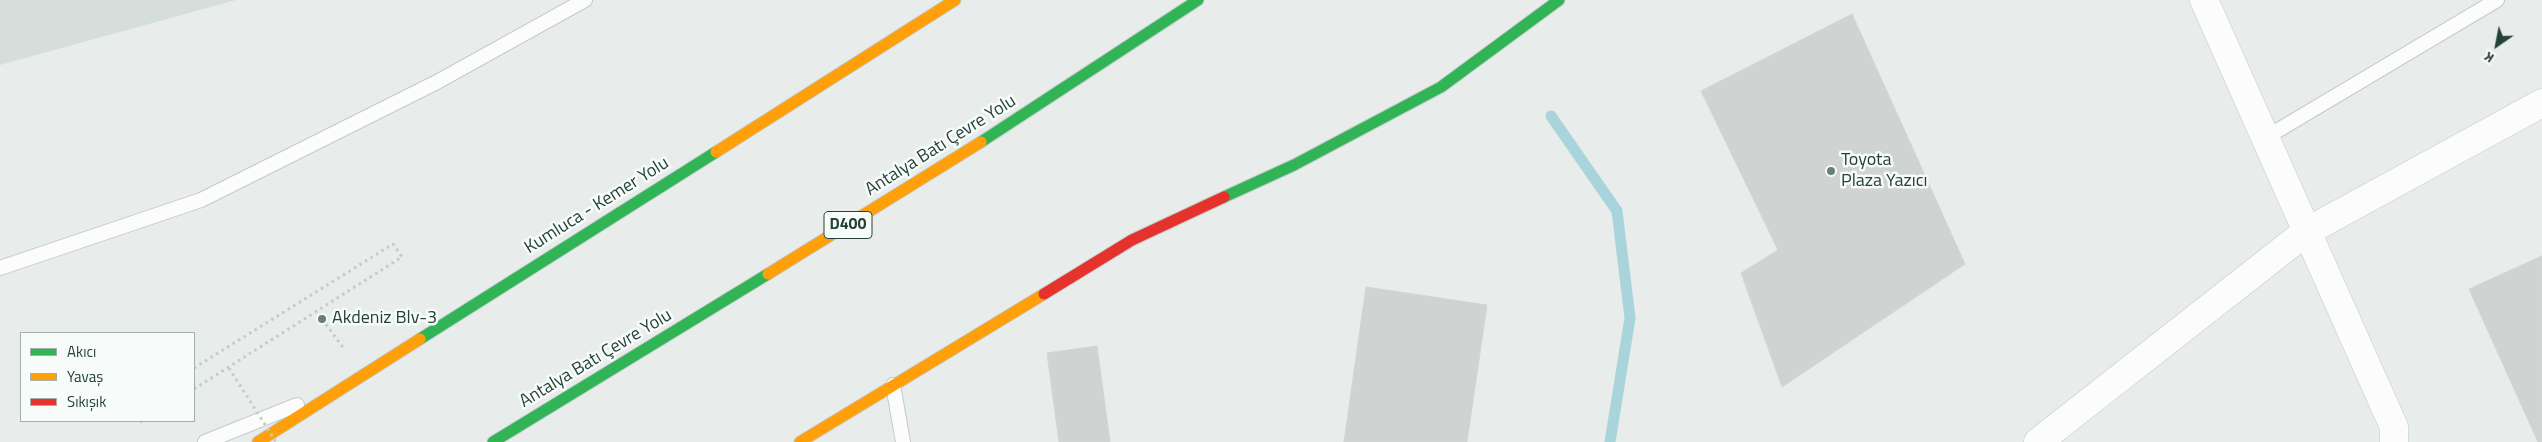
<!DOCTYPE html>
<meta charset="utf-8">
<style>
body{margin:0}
#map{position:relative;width:2542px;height:442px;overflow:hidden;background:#e8edeb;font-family:"Titillium Web",sans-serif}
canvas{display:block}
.legend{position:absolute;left:20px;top:332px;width:175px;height:90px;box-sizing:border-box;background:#f7fbf9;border:1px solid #a3b1ad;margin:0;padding:6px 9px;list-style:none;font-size:15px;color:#24423a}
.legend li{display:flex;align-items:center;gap:10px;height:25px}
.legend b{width:25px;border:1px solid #a3b1ad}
.north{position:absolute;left:2472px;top:20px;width:50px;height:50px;-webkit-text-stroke:4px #f7fbf9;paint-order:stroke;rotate:213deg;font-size:14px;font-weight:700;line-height:20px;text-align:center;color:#24423a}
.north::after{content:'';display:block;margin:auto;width:18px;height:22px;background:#24423a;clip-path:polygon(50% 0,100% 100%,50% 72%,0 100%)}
</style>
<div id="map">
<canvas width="2542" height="442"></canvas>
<ul class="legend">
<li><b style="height:6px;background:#30b455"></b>Akıcı</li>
<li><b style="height:6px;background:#ff9f0a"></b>Yavaş</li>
<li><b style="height:6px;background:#e5322d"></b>Sıkışık</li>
</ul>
<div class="north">K</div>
</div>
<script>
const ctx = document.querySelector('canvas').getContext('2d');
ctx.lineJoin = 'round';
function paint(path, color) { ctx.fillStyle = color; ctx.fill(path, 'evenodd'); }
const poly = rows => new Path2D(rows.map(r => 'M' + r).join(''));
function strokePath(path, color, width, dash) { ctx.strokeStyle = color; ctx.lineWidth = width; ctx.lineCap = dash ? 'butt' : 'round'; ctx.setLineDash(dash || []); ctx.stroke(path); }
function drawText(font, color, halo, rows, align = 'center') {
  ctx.font = font + ' "Titillium Web",sans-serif'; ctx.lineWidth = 5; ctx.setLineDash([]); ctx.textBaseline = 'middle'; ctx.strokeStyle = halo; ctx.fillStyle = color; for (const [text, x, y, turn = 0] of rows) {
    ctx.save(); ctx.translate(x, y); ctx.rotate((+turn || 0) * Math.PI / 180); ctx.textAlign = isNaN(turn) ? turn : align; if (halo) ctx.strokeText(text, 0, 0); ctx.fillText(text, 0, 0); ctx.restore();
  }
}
paint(poly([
 [0,0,236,0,0,65]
]), '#d6dedb');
strokePath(poly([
 [1551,116,1617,211,1630,318,1610,442]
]), '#a9d4db', 11);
const building = poly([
 [1852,14,1965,264,1782,387,1741,273,1778,250,1701,91,1852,14],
 [2542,256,2542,442,2538,442,2469,289,2542,256],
 [1366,287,1487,305,1467,442,1344,442,1366,287],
 [1097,346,1110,442,1059,442,1047,353,1097,346]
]);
paint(building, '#cfd4d2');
strokePath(building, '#d1d6d4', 1);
const lane = poly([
 [2265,138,2497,0],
 [0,268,201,200,437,82,585,0],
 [893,385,903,442],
 [205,442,297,405]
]);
const street = poly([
 [2204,0,2394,427,2394,442],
 [2038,442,2306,232,2542,103]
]);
const fast = poly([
 [981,142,1198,0],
 [1224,197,1294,165,1441,87,1559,0],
 [420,339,716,152],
 [493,442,768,274]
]);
const slow = poly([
 [716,152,955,0],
 [768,274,981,142],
 [258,442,420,339],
 [800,442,1044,294]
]);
const jam = poly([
 [1044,294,1132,240,1224,197]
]);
strokePath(lane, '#c5cac8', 16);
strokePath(street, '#c5cac8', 29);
strokePath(fast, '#c3cbc8', 13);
strokePath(slow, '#c3cbc8', 13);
strokePath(jam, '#c3cbc8', 13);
strokePath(poly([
 [322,319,344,349],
 [194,368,393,244,402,257,194,389],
 [140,422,142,421]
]), '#c3ccca', 3, [2.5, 4]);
strokePath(lane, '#fcfcfc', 14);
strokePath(street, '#fcfcfc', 28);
strokePath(fast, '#30b455', 11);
strokePath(slow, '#ff9f0a', 11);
strokePath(jam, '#e5322d', 11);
strokePath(poly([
 [229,368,276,442]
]), '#c3ccca', 3, [2.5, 4]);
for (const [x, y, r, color] of [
 [1831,171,5,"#697e78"],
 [322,319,5,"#697e78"]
]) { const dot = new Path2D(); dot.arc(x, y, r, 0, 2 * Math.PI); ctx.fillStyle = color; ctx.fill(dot); strokePath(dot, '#f7fbf9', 2); }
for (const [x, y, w] of [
 [848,225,48]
]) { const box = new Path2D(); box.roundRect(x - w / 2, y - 13.5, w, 27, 4); ctx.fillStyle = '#f7fbf9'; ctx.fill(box); strokePath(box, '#24423a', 1); }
drawText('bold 16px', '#24423a', null, [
 ["D400",848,225]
]);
drawText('18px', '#24423a', '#f7fbf9', [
 ["Antalya Batı Çevre Yolu",941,146,-32],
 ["Kumluca - Kemer Yolu",597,206,-32],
 ["Antalya Batı Çevre Yolu",596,359,-31]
]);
drawText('18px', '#24423a', '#f7fbf9', [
 ["Toyota",1841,161],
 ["Plaza Yazıcı",1841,182],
 ["Akdeniz Blv-3",332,319]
], 'left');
</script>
